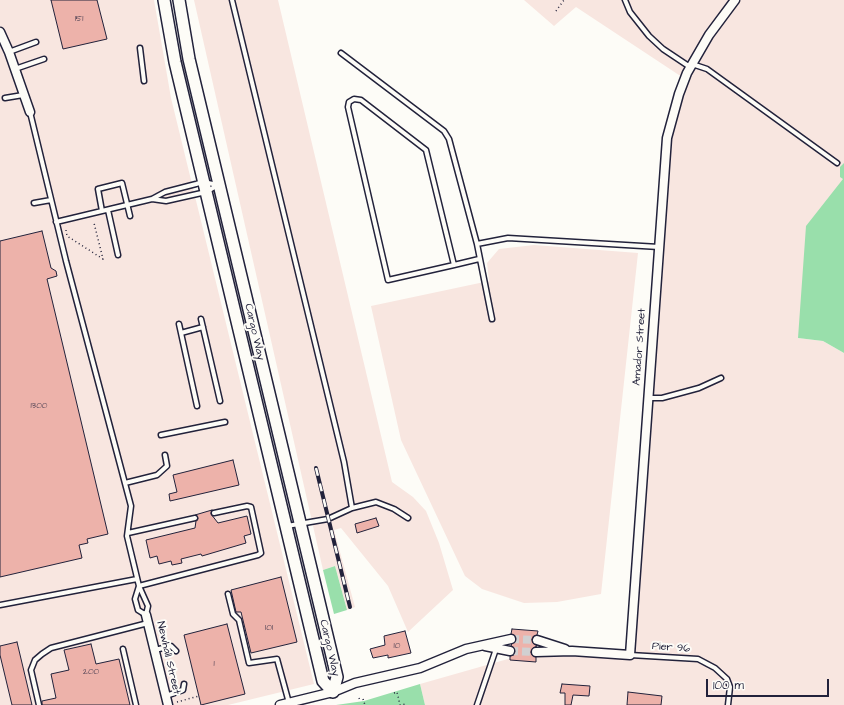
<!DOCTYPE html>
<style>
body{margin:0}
#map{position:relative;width:844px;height:705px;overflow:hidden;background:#fdfcf7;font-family:"Architects Daughter",sans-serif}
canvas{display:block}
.scale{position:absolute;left:706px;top:679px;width:123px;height:18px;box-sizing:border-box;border:2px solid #22223b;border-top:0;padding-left:5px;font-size:12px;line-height:14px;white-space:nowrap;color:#22223b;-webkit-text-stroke:3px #fdfcf7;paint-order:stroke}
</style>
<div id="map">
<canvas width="844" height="705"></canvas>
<div class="scale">100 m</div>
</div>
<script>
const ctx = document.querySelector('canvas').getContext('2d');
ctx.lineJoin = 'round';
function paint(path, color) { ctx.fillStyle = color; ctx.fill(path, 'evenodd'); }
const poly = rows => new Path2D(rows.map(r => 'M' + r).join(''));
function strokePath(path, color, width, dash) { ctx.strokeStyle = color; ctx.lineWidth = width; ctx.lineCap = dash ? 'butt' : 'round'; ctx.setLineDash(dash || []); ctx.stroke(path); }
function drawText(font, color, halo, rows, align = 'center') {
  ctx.font = font + ' "Architects Daughter",sans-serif'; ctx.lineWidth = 4; ctx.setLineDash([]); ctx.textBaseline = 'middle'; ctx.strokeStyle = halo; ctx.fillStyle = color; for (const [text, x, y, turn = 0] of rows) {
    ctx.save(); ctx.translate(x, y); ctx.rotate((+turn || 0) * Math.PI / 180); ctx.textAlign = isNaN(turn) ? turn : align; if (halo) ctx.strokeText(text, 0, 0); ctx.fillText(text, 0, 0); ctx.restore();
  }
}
paint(poly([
 [0,0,154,0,171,98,314,684,228,705,0,705],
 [194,0,278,0,392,482,413,497,426,511,439,543,453,590,408,632,388,586,341,528,334,530,355,607,347,610,335,566,323,570],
 [524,0,844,0,844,179,798,338,823,341,844,353,844,705,425,705,420,684,550,647,630,655,671,120,685,79,576,7,554,26],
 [534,245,638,253,601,594,557,602,524,603,482,589,465,576,401,440,371,306,489,281,487,263,499,249]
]), '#f8e6e0');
paint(poly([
 [844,163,844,353,823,341,798,338,806,226,843,179,840,177,840,167],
 [335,566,347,610,334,614,323,570],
 [420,684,425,705,336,705,364,701]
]), '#99dfab');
const building = poly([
 [51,0,97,0,107,39,63,49,51,0],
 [42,231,51,268,56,271,57,276,47,279,108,534,87,539,88,543,79,545,82,558,0,577,0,241,42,231],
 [233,460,239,485,170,501,169,494,177,492,173,475,233,460],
 [212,510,211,514,218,523,247,516,251,534,244,536,246,543,202,556,201,554,181,559,182,563,172,565,171,561,159,564,157,556,150,558,146,540,195,528,196,521,198,518,195,515,212,510],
 [376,518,379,526,357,533,355,524,376,518],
 [281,577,297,642,251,653,241,612,236,612,231,590,281,577],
 [227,624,245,694,201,705,184,635,227,624],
 [512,629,538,631,537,635,532,639,533,643,537,646,533,648,531,652,532,655,536,657,536,662,510,660,510,656,514,655,515,652,511,645,516,640,515,636,511,634,512,629],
 [405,631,411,653,388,658,388,655,373,658,370,649,385,645,384,636,405,631],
 [17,642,32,705,12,705,0,655,0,646,17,642],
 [91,644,96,664,119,659,130,705,42,705,42,701,56,698,51,674,69,670,64,650,91,644],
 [562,684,590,686,589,696,573,695,571,705,565,705,565,693,560,693,562,684],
 [628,692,662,696,661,705,627,705,628,692]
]);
paint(building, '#edb2aa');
strokePath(building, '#22223b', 1);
strokePath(poly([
 [511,639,537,640],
 [510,651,536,652]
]), '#d1d0d1', 8, [8, 4]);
const lane = poly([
 [232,0,344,462,352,508],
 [625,0,630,12,649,36,663,49,690,67],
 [140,48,144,81],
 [9,52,36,42],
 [341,53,444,131,449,139,477,244],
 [692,64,707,69,837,163],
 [15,69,44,59],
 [5,98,23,95],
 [30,112,66,261,131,506,127,536,139,586,258,555,261,553,251,507,247,506,214,513],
 [152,199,166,201,206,192,218,185],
 [34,203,51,200],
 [108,210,118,255],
 [102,211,98,189,122,183,130,216],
 [56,222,152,199,165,192,196,184,203,182,218,185],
 [454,265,426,150,361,100,354,99,349,102,348,107,388,280,454,265,479,259],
 [201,319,220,401],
 [492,319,477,244,508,238,659,247],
 [179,324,197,406],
 [181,333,203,327],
 [648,398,662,398,699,388,721,378],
 [161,435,225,422],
 [125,483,157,475,167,466,165,455],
 [287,526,328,519,352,508,376,502,394,509,408,518],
 [128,533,195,518],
 [139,586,148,606,146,615,138,610,135,599,139,586],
 [228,594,233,614,239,620,249,663,277,659,289,703],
 [0,605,137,579],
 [123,649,136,705],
 [155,650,171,646,176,651],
 [630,655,698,659,715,668,727,679,730,687,728,705],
 [166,696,183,690,184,684],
 [39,705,31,670,35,660,42,654,51,648,148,623],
 [477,705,496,649]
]);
const street = poly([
 [0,32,9,52,30,112],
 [146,615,168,705],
 [537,640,565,649],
 [485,646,510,651],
 [536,652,572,651,630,655,667,138,679,94,687,73,709,35,735,0],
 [280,705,333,692,355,683,420,668,466,649,511,639]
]);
const secondary = poly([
 [164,0,175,62,323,681,333,692,337,677,189,59,179,0]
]);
strokePath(lane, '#22223b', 7);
strokePath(street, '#22223b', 11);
strokePath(secondary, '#22223b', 14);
strokePath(poly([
 [556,11,564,0],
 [66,230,67,236,103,259,94,223],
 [394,693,397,692,400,705,406,704],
 [359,698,360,700],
 [363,699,365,705],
 [177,702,199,696]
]), '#22223b', 1.5, [1, 3]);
strokePath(lane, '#fdfcf7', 4);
strokePath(street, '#fdfcf7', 8);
strokePath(secondary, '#fdfcf7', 11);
const rail = poly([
 [316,468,350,607]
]);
strokePath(rail, '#22223b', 4);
strokePath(rail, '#fdfcf7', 2.5, [8]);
drawText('9px', '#554657', null, [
 ["151",79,19],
 ["1300",39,406],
 ["101",269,628],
 ["10",397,646],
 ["1",214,664],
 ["200",91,672]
]);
drawText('11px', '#22223b', '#fdfcf7', [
 ["Cargo Way",254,332,77],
 ["Amador Street",640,347,-86],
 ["Cargo Way",329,648,77],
 ["Pier 96",671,648,4],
 ["Newhall Street",168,658,77]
]);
</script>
